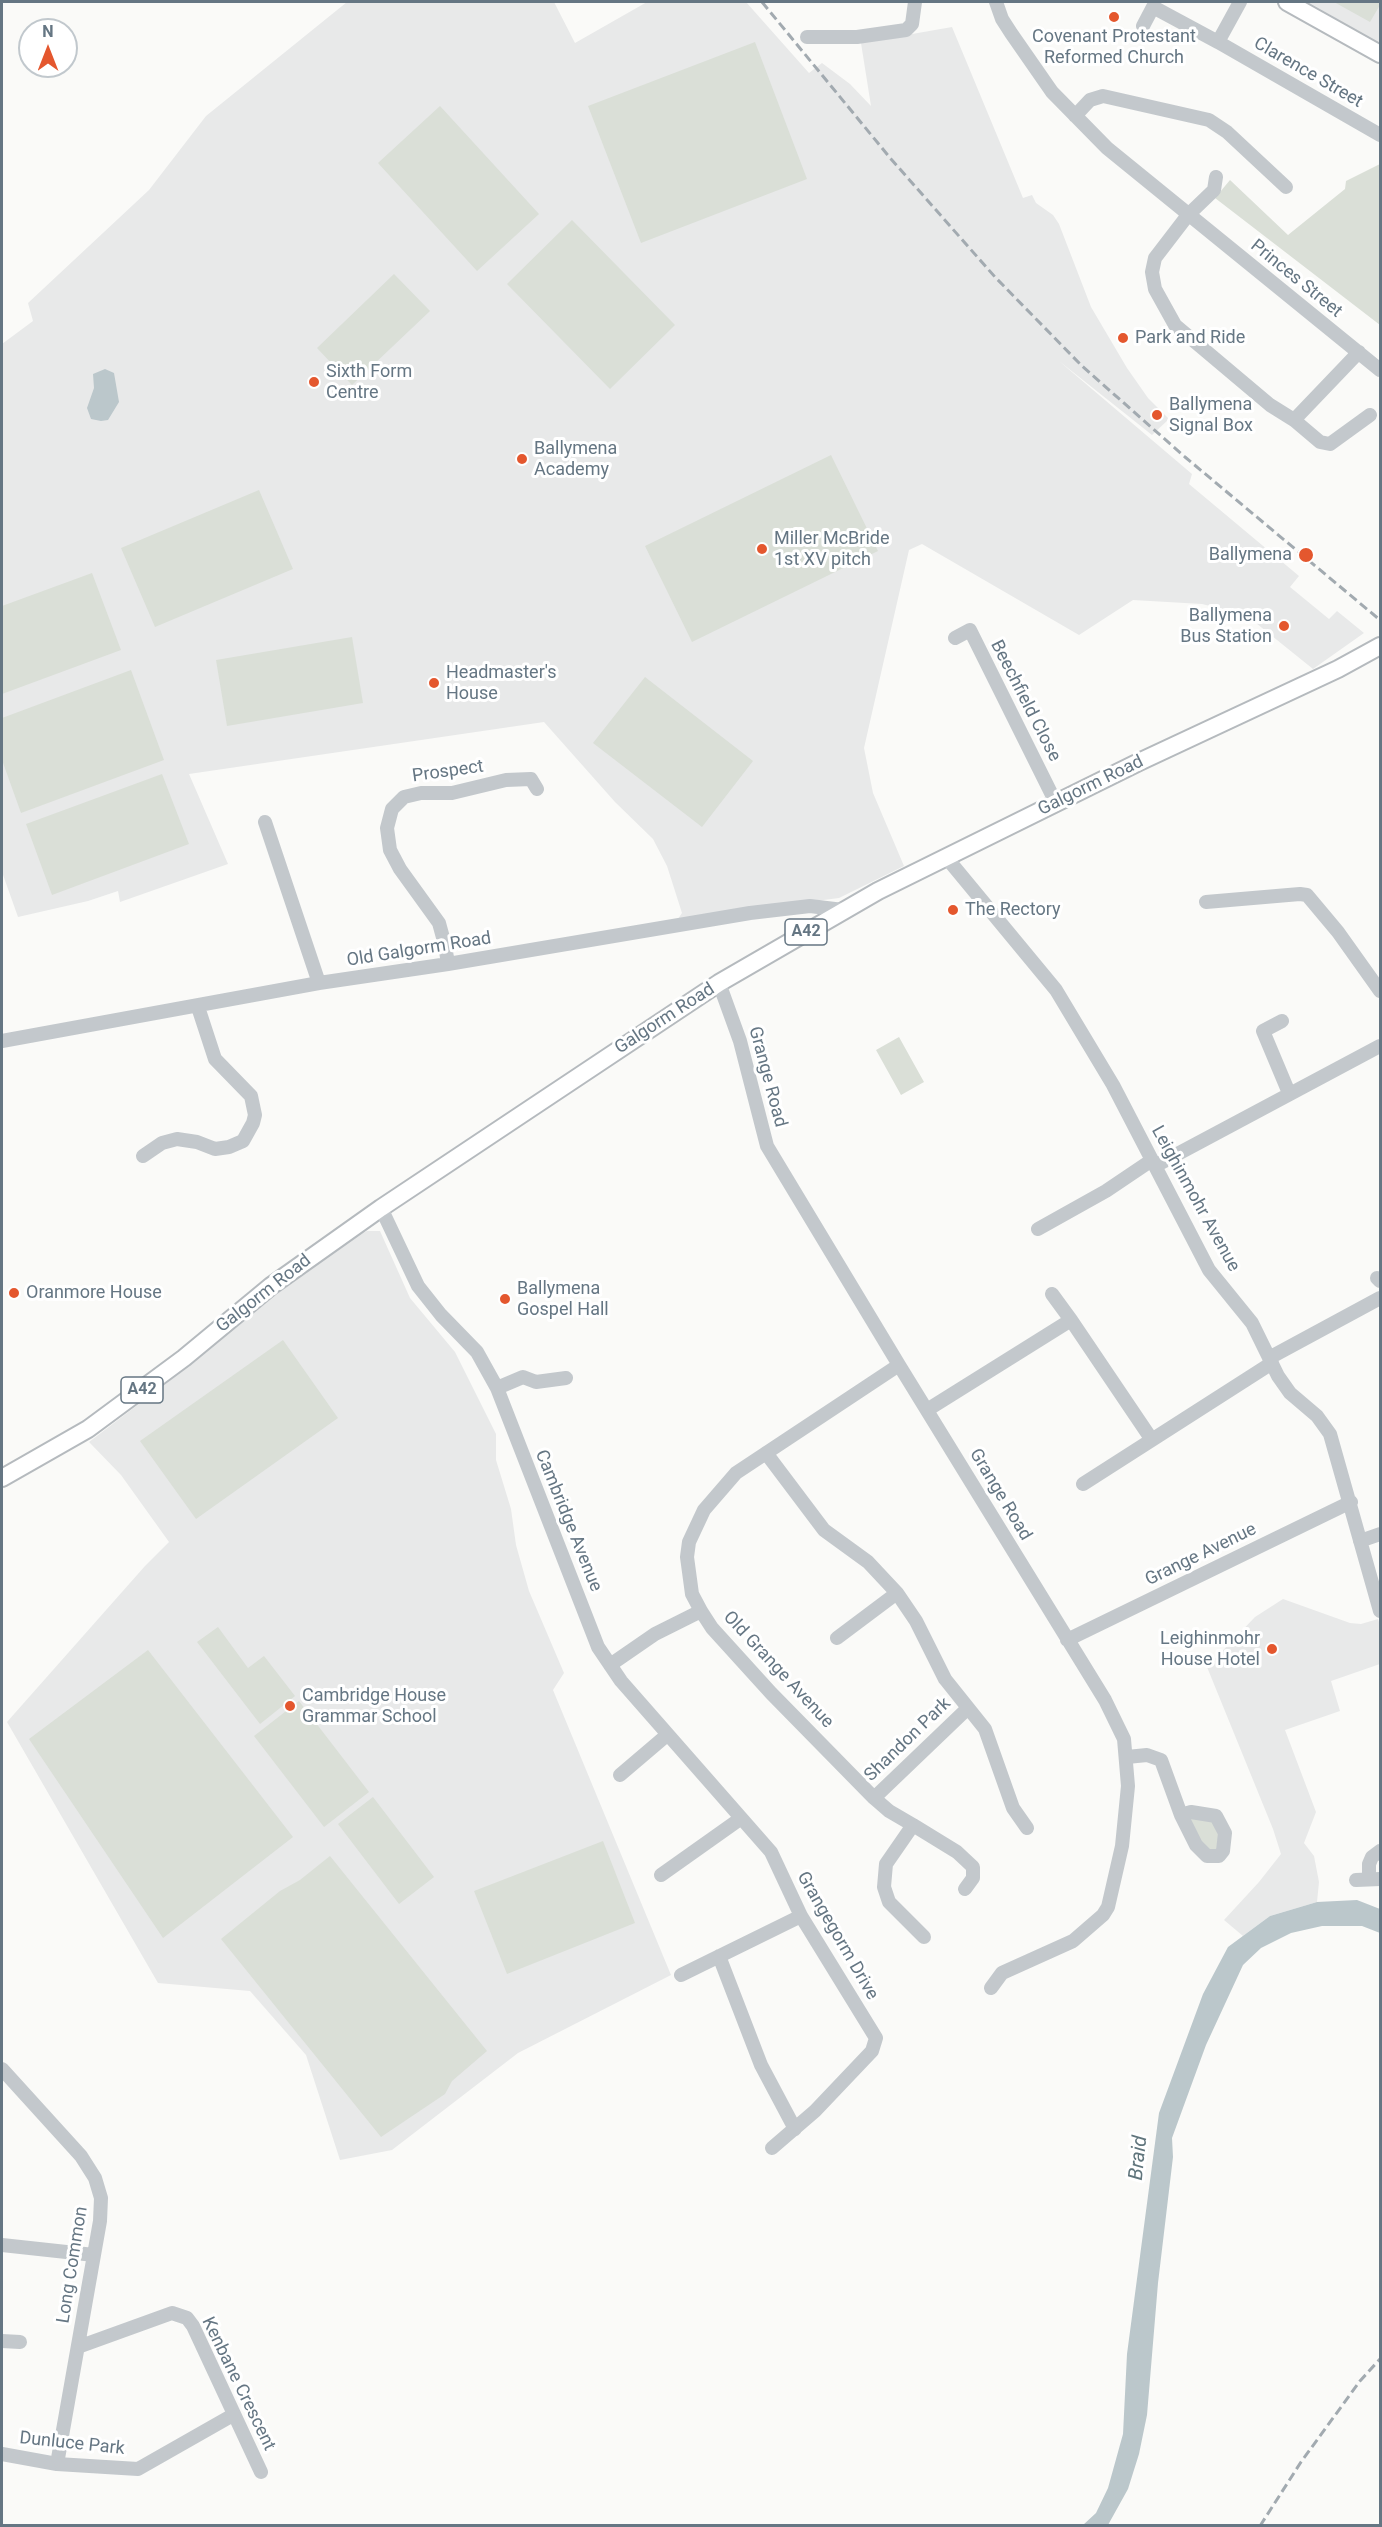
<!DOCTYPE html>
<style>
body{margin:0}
#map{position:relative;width:1382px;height:2527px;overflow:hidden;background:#fafaf8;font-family:Roboto,sans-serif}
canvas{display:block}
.frame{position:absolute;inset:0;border:3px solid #657683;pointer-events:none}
.north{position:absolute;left:18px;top:18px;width:60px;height:60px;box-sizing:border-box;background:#fff;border:2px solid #c1c8cd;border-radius:50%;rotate:0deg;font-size:16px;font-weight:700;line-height:24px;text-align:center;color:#657683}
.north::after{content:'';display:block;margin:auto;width:21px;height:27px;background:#e4572e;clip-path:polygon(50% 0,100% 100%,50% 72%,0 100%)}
</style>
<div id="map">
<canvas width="1382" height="2527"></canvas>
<div class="frame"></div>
<div class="north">N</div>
</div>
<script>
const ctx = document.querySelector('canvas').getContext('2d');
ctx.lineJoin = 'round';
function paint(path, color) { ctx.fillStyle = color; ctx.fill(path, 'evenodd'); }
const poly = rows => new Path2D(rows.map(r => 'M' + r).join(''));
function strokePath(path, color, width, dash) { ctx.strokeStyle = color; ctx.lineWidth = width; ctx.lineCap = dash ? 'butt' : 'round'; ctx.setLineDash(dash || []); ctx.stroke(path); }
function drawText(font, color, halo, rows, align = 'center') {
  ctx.font = font + ' Roboto,sans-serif'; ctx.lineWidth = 6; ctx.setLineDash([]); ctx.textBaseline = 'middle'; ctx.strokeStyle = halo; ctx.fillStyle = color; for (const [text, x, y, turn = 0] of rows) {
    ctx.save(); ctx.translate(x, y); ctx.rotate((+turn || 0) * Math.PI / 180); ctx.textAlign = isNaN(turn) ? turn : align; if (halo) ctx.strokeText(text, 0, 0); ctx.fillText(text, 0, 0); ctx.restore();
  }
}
paint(poly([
 [347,2,554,2,575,43,647,2,746,2,809,73,822,63,850,84,871,106,861,43,952,27,1023,198,1032,195,1036,203,1053,215,1059,224,1091,307,1127,368,1148,398,1169,419,1152,435,1059,361,1192,474,1189,484,1299,576,1290,587,1329,619,1337,611,1364,633,1313,669,1246,615,1202,604,1133,600,1079,635,922,544,909,550,864,748,873,793,904,866,839,898,678,919,682,913,667,866,653,839,615,802,544,722,189,774,228,864,120,902,118,891,88,901,18,917,2,872,2,344,33,321,28,303,149,190,206,116],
 [1308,2,1380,2,1380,44],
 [367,1231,380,1231,410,1298,455,1352,496,1434,496,1460,511,1509,516,1545,529,1591,564,1673,553,1690,671,1975,518,2053,392,2150,340,2160,306,2055,250,1991,158,1983,7,1722,145,1566,169,1542,121,1475,89,1442,186,1368,270,1299,352,1238],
 [1283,1599,1350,1623,1361,1624,1378,1619,1380,1625,1380,1664,1331,1681,1340,1711,1285,1730,1316,1812,1304,1843,1314,1856,1319,1882,1317,1902,1270,1916,1243,1936,1224,1920,1259,1882,1281,1854,1273,1829,1207,1667,1255,1617]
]), '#e8e9e9');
paint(poly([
 [1334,2,1380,2,1380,5,1370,22],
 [755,42,807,179,641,243,588,106],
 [440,106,539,214,477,271,378,163],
 [1380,164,1380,325,1215,198,1230,180,1288,235,1345,189,1346,181],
 [572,220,675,325,610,389,507,284],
 [394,274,430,311,352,385,317,348],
 [831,455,878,551,692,642,645,546],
 [259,490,293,569,155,627,121,548],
 [92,573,121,650,2,694,2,606],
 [352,637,363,703,227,726,216,660],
 [131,670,164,760,21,813,2,760,2,718],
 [645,677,753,761,702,827,593,743],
 [162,774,189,844,52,895,26,824],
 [899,1037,924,1082,901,1095,876,1050],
 [283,1340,338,1418,196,1519,140,1441],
 [218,1627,248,1668,264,1656,295,1696,260,1724,197,1642],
 [148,1650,293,1837,163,1938,29,1739],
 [299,1701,369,1792,324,1827,254,1736],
 [373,1797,434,1877,399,1904,338,1824],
 [1207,1817,1219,1826,1217,1851,1206,1850,1190,1821,1191,1818],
 [603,1841,635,1923,507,1974,474,1891],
 [330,1856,487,2051,452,2081,445,2094,381,2137,221,1939,280,1891,300,1880]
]), '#dadfd7');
paint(poly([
 [105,369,114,373,119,402,108,420,101,421,91,419,87,408,94,388,93,374],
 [1357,1900,1380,1909,1380,1933,1362,1926,1322,1926,1291,1933,1261,1948,1243,1965,1206,2045,1172,2138,1173,2157,1158,2283,1147,2415,1139,2454,1128,2489,1108,2525,1083,2525,1096,2513,1108,2488,1123,2434,1127,2354,1159,2113,1203,1994,1228,1947,1270,1916,1317,1902]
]), '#bbc7cb');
const major = poly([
 [1287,2,1380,54],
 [2,1478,88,1429,184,1358,271,1286,381,1208,719,983,878,891,1139,762,1338,669,1380,646]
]);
strokePath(major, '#b5babe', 20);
strokePath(poly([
 [996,2,1002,19,1011,33,1052,92,1107,148,1380,370],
 [1240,2,1218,42,1380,135],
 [1143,26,1153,7,1218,42],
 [807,37,857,37,906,30,912,24,915,2],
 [1075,116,1090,100,1103,96,1209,120,1227,132,1286,187],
 [1216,177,1214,190,1188,215,1155,258,1152,272,1155,289,1175,325,1270,405,1294,420,1359,352],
 [1294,420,1320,442,1330,444,1370,415],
 [955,638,970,630,1056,803],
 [265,822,319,983],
 [946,857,1056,990,1113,1085,1209,1270,1252,1323,1278,1376,1290,1393,1317,1416,1330,1434,1380,1611],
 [1206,902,1300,894,1307,895,1338,932,1380,991],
 [448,964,445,945,439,923,400,869,390,850,387,828,392,809,404,797,421,793,452,793,506,780,531,779,537,789],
 [719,983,740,1041,767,1146,899,1365,1105,1700,1124,1739,1128,1786,1122,1846,1108,1907,1103,1915,1073,1941,1002,1973,991,1988],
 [1282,1021,1263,1031,1289,1093],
 [2,1041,319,983,448,964,750,913,810,906,843,910],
 [143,1156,162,1143,177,1139,197,1142,215,1149,229,1147,243,1141,253,1123,255,1115,251,1096,215,1059,198,1007],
 [1155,1166,1380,1046],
 [381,1208,418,1286,441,1315,477,1352,497,1388,598,1647,621,1681,771,1852,801,1916,876,2038,872,2051,815,2111,772,2148],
 [1038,1229,1106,1191,1152,1160],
 [1377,1278,1380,1281],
 [1052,1294,1071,1320],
 [1269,1358,1380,1298],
 [899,1365,736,1473,704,1510,689,1542,687,1557,692,1594,701,1611,712,1628,771,1693,874,1798,889,1811,913,1825],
 [497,1388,523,1377,536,1382,566,1378],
 [927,1410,1071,1320,1152,1440],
 [766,1453,824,1530,868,1562,897,1593,916,1621,945,1679,985,1729,1013,1808,1027,1828],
 [1083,1484,1272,1363],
 [1360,1541,1380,1534],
 [837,1638,897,1593],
 [1067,1640,1351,1502],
 [610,1665,655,1634,701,1611],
 [1127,1757,1147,1755,1161,1760,1181,1815,1196,1845,1207,1856,1219,1856,1223,1851,1225,1833,1216,1816,1191,1812,1181,1815],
 [620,1775,667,1735],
 [874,1798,968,1708],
 [661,1875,740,1819],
 [1369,1878,1369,1864,1372,1857,1380,1851],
 [1356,1880,1380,1879],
 [924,1937,889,1902,884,1887,886,1864,913,1825,957,1852,973,1867,973,1878,965,1889],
 [719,1956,761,2065,795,2129],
 [681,1975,801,1916],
 [2,2069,81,2156,95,2178,101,2198,100,2221,57,2464],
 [2,2245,94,2255],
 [2,2341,20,2342],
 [78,2347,172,2313,187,2318,193,2326,261,2472],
 [2,2454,57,2464,138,2469,233,2415]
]), '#c3c8cc', 14);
strokePath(major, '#fff', 16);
strokePath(poly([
 [762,2,891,159,995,277,1082,366,1185,457,1380,620],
 [1260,2526,1301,2462,1360,2381,1380,2359]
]), '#a2aab0', 3, [9, 4.5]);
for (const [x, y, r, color] of [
 [1114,17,6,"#e4572e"],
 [1123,338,6,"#e4572e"],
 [314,382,6,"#e4572e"],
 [1157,415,6,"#e4572e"],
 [522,459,6,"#e4572e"],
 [762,549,6,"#e4572e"],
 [1306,555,8,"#e4572e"],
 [1284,626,6,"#e4572e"],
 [434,683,6,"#e4572e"],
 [953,910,6,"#e4572e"],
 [14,1293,6,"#e4572e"],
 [505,1299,6,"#e4572e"],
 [1272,1649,6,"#e4572e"],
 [290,1706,6,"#e4572e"]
]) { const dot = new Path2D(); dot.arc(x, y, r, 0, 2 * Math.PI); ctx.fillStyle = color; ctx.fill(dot); strokePath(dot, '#fff', 2); }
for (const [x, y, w] of [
 [806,932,42],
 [142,1390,42]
]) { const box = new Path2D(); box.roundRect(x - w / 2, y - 13, w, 26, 4.5); ctx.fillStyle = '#fff'; ctx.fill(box); strokePath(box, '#657683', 1.5); }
drawText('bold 16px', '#657683', null, [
 ["A42",806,932],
 ["A42",142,1390]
]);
drawText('18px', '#657683', '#fff', [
 ["Covenant Protestant",1114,37,"center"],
 ["Reformed Church",1114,58,"center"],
 ["Park and Ride",1135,338],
 ["Sixth Form",326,372],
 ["Centre",326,393],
 ["Ballymena",1169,405],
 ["Signal Box",1169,426],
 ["Ballymena",534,449],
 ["Academy",534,470],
 ["Miller McBride",774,539],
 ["1st XV pitch",774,560],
 ["Ballymena",1292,555,"right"],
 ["Ballymena",1272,616,"right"],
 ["Bus Station",1272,637,"right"],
 ["Headmaster's",446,673],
 ["House",446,694],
 ["The Rectory",965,910],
 ["Ballymena",517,1289],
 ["Gospel Hall",517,1310],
 ["Oranmore House",26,1293],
 ["Leighinmohr",1260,1639,"right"],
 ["House Hotel",1260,1660,"right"],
 ["Cambridge House",302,1696],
 ["Grammar School",302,1717]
], 'left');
drawText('18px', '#657683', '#fff', [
 ["Clarence Street",1308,73,30],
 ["Princes Street",1296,279,39],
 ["Beechfield Close",1025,701,63],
 ["Prospect",448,772,-8],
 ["Galgorm Road",1091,786,-26],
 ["Old Galgorm Road",419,950,-9],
 ["Galgorm Road",665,1019,-33],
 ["Grange Road",767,1077,75],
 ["Leighinmohr Avenue",1195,1199,61],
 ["Galgorm Road",264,1294,-38],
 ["Grange Road",1000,1495,59],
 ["Cambridge Avenue",568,1521,68],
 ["Grange Avenue",1201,1555,-26],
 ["Old Grange Avenue",778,1670,47],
 ["Shandon Park",908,1740,-44],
 ["Grangegorm Drive",837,1936,60],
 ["Long Common",73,2265,-81],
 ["Kenbane Crescent",238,2384,64],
 ["Dunluce Park",72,2444,6]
]);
drawText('italic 20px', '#60757c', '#fff', [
 ["Braid",1139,2158,-84]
]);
</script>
